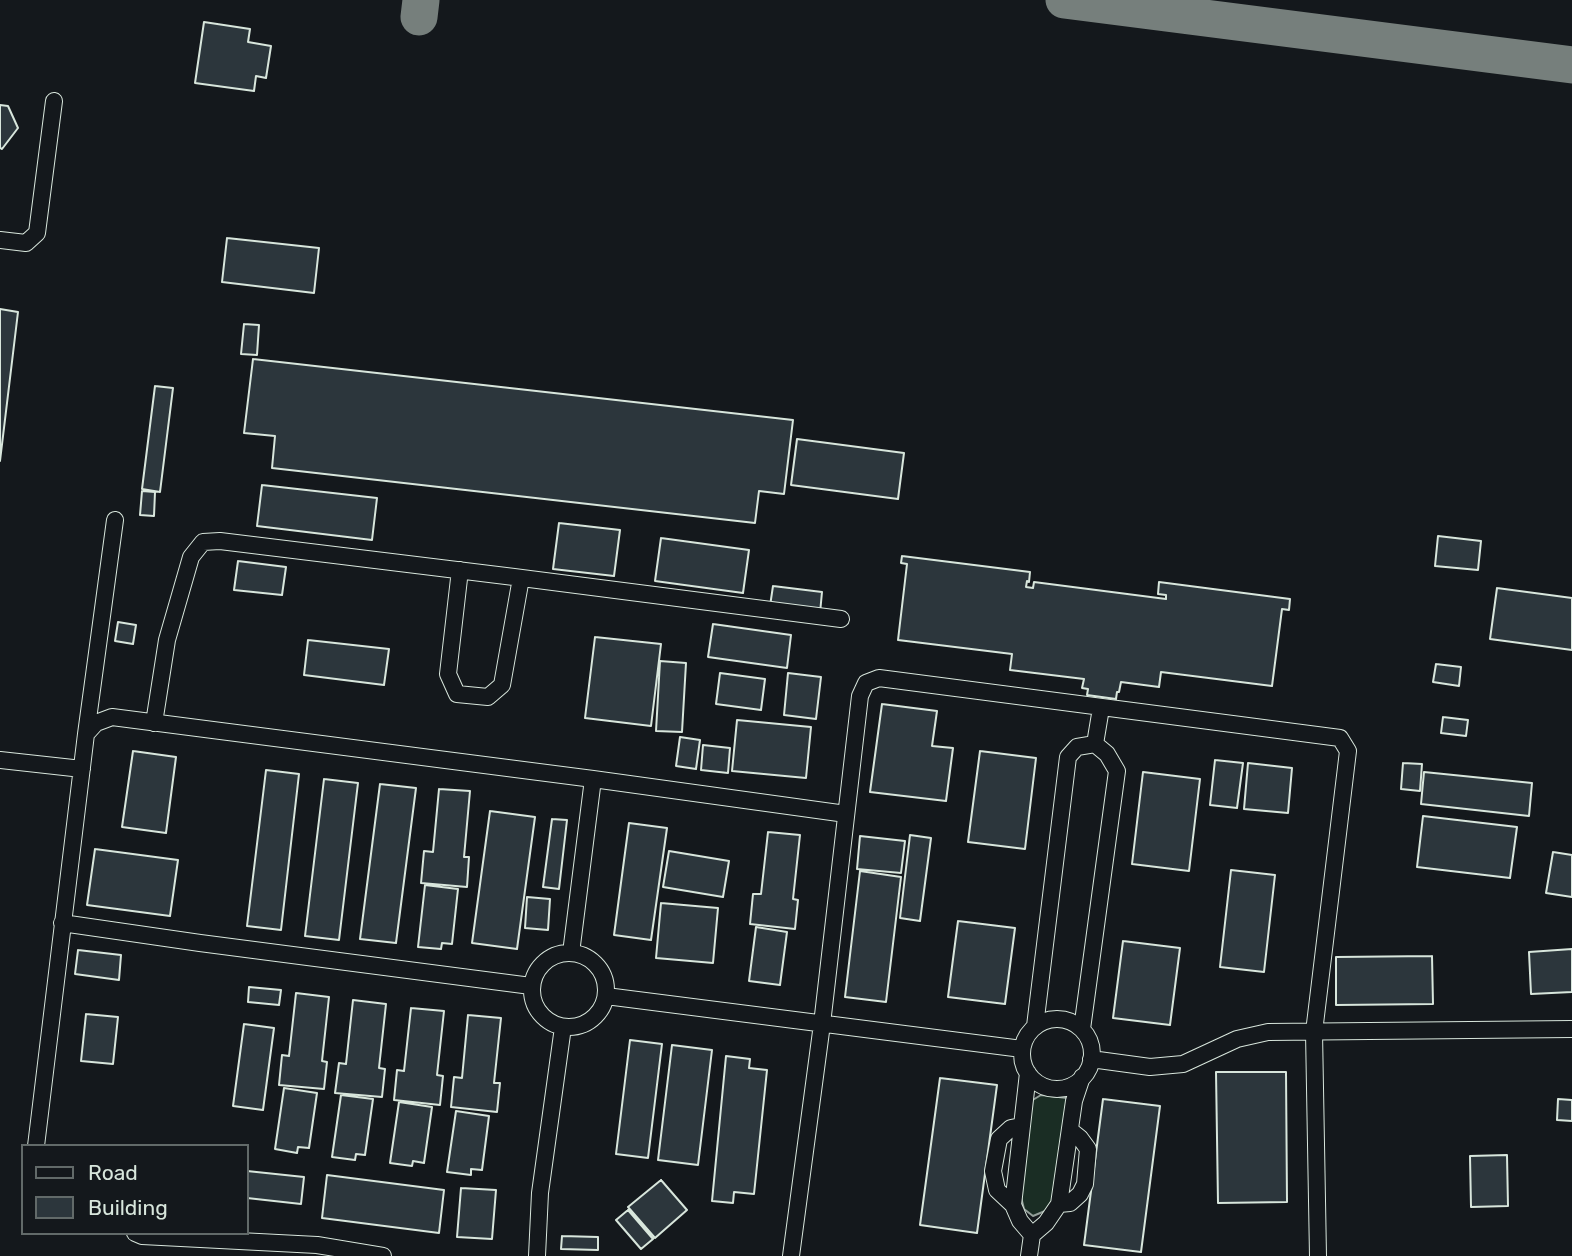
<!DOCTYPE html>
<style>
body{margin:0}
#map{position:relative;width:1572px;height:1256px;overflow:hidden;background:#14181c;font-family:Rubik,sans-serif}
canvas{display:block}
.legend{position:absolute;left:21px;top:1144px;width:228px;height:91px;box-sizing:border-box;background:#14181c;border:2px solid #626a69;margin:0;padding:9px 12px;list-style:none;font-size:21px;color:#d8e6dc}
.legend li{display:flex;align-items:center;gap:14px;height:35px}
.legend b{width:35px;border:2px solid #626a69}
</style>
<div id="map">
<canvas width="1572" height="1256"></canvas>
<ul class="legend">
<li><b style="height:9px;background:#14181c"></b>Road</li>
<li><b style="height:19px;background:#2c363c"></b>Building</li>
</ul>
</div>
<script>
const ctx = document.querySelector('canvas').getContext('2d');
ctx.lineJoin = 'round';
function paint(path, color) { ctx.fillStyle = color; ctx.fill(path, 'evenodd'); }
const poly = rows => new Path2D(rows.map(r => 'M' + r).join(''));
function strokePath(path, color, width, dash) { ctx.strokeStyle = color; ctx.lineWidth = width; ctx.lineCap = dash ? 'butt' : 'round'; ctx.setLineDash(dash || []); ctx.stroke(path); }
const green = poly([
 [1041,1095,1067,1098,1052,1201,1045,1211,1033,1216,1024,1209,1021,1197,1031,1101,1041,1095]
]);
paint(green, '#1a2d24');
strokePath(green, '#939e99', 2);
strokePath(poly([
 [1064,0,1572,65],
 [419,17,421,0]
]), '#767f7c', 37);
const building = poly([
 [204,22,250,29,248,42,271,46,266,78,256,76,254,91,195,83,204,22],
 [0,105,8,106,18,128,2,149,0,148,0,105],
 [227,238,319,248,314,293,222,282,227,238],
 [0,309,18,312,0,461,0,309],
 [244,324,259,325,257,355,241,354,244,324],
 [253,359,793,420,784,494,759,491,755,523,272,468,275,436,244,433,253,359],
 [155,386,173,388,160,492,142,489,155,386],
 [797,439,904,453,898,499,791,485,797,439],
 [262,485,377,498,372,540,257,526,262,485],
 [142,491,155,492,154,516,140,515,142,491],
 [559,523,620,530,614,576,553,569,559,523],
 [1438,536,1481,541,1478,570,1435,566,1438,536],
 [661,538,749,550,743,593,655,581,661,538],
 [902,556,1030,572,1029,582,1027,581,1026,587,1033,588,1034,582,1166,599,1166,595,1158,594,1159,582,1290,599,1289,610,1282,609,1272,686,1161,672,1159,687,1121,682,1119,692,1117,692,1116,699,1087,695,1088,689,1082,688,1084,679,1010,670,1012,654,898,640,907,564,901,563,902,556],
 [238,561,286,567,282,595,234,590,238,561],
 [773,586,822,592,820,613,770,606,773,586],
 [1497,588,1572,598,1572,650,1490,639,1497,588],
 [118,622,136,625,133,644,115,641,118,622],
 [713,624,791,635,787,668,708,657,713,624],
 [595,637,661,644,651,726,585,718,595,637],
 [308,640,389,649,384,685,304,675,308,640],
 [660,661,686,663,682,732,656,731,660,661],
 [1436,664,1461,667,1459,686,1433,682,1436,664],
 [720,673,765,679,761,710,716,704,720,673],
 [788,673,821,677,816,719,784,715,788,673],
 [882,704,937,711,932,746,953,748,946,801,870,792,882,704],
 [1443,717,1468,720,1466,736,1441,733,1443,717],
 [737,720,811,727,806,778,732,771,737,720],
 [680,737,700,740,696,769,676,766,680,737],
 [703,745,730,748,728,773,701,770,703,745],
 [133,751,176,757,166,833,122,827,133,751],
 [980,751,1036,758,1025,849,968,842,980,751],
 [1215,760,1243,763,1237,808,1210,805,1215,760],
 [1248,763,1292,768,1288,813,1244,809,1248,763],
 [1403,763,1422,764,1420,791,1401,789,1403,763],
 [266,770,299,774,281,930,247,926,266,770],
 [1143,772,1200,779,1189,871,1132,864,1143,772],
 [1424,772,1532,783,1529,816,1421,804,1424,772],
 [324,779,358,783,339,940,305,936,324,779],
 [380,784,416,788,396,943,360,939,380,784],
 [439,789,470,791,464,857,469,857,467,887,421,883,424,851,433,852,439,789],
 [490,811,535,817,517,949,472,943,490,811],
 [1423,816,1517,827,1510,878,1417,867,1423,816],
 [552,819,567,820,559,889,543,887,552,819],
 [629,823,667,828,651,940,614,935,629,823],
 [768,832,800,835,793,899,798,900,795,929,750,924,753,894,761,894,768,832],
 [910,835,931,838,920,921,900,918,910,835],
 [860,836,905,841,901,873,857,869,860,836],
 [95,849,178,860,170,916,87,905,95,849],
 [669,851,729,861,723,897,663,887,669,851],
 [1553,852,1572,855,1572,897,1546,893,1553,852],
 [1231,870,1275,875,1264,972,1220,967,1231,870],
 [860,871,901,877,886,1002,845,997,860,871],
 [425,885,458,889,452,944,442,943,441,949,418,947,425,885],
 [527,897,550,899,548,930,525,928,527,897],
 [661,903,718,908,713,963,656,958,661,903],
 [958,921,1015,928,1005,1004,948,997,958,921],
 [756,927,787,932,780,985,749,981,756,927],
 [1123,941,1180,948,1170,1025,1113,1018,1123,941],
 [1572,949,1572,992,1531,994,1529,952,1572,949],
 [78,950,121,955,119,980,75,974,78,950],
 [1432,956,1433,1004,1336,1005,1336,957,1432,956],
 [249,987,281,990,279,1005,248,1002,249,987],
 [296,993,329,997,322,1061,327,1062,324,1089,279,1085,282,1055,289,1056,296,993],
 [353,1000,386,1004,379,1068,385,1069,382,1097,335,1093,339,1063,346,1064,353,1000],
 [411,1008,444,1011,437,1075,443,1076,440,1105,394,1100,397,1070,404,1071,411,1008],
 [86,1014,118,1017,113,1064,81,1061,86,1014],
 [468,1015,501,1018,494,1083,500,1083,497,1112,451,1107,454,1077,462,1078,468,1015],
 [244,1024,274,1028,263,1110,233,1106,244,1024],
 [630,1040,662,1044,648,1158,616,1154,630,1040],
 [672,1045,712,1050,698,1165,658,1160,672,1045],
 [726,1056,750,1059,749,1068,767,1070,754,1194,734,1192,733,1203,712,1201,726,1056],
 [1216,1072,1286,1072,1287,1202,1218,1203,1216,1072],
 [940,1078,997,1085,977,1233,920,1225,940,1078],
 [284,1088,317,1093,309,1148,298,1147,297,1153,275,1149,284,1088],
 [341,1095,373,1099,365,1155,356,1154,355,1160,332,1157,341,1095],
 [1103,1099,1160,1106,1141,1252,1084,1245,1103,1099],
 [1558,1099,1572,1100,1572,1121,1557,1120,1558,1099],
 [399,1102,432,1107,424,1163,413,1161,412,1166,390,1163,399,1102],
 [456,1111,489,1116,482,1170,471,1169,471,1175,447,1172,456,1111],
 [1507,1155,1508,1206,1471,1207,1470,1156,1507,1155],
 [247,1171,304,1177,301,1204,247,1198,247,1171],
 [327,1175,444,1190,439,1233,322,1218,327,1175],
 [661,1180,687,1210,655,1238,628,1207,661,1180],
 [461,1188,496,1190,492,1239,457,1237,461,1188],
 [628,1210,653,1239,641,1249,616,1220,628,1210],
 [562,1236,598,1237,598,1250,561,1249,562,1236]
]);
paint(building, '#2c363c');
strokePath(building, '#d8e6dc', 2);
const minor = poly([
 [0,240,26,243,37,233,54,101],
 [460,570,448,674,457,694,488,697,502,685,521,578],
 [154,723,167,640,191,557,203,542,220,541,514,577,841,619],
 [86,734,115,520],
 [1095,744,1101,708],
 [0,760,82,769],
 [62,923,200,943,531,986],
 '532 990a37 37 0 1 1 74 0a37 37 0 1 1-74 0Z',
 [571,953,593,779],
 [606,996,1022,1049],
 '1022 1054a35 35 0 1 1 70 0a35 35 0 1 1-70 0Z',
 [1035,1026,1068,757,1077,747,1095,744,1107,754,1117,771,1082,1029],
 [1091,1059,1150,1067,1183,1064,1237,1039,1268,1032,1572,1029],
 [1028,1073,1013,1205,1020,1221,1032,1235],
 [36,1146,86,734,96,723,112,717,593,779,846,814],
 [1059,1204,1070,1203,1080,1194,1085,1184,1088,1149,1080,1138,1070,1130],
 [1013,1205,997,1190,993,1171,999,1139,1011,1128,1021,1126],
 [135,1233,142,1236,317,1245,383,1256],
 [537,1256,540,1193,563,1027],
 [791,1256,822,1024,860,696,866,683,879,678,1340,738,1348,751,1314,1032,1318,1256],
 [1029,1256,1032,1235,1046,1223,1059,1204,1074,1101,1082,1077]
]);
strokePath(minor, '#d8e6dc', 18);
strokePath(minor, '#14181c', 16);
</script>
